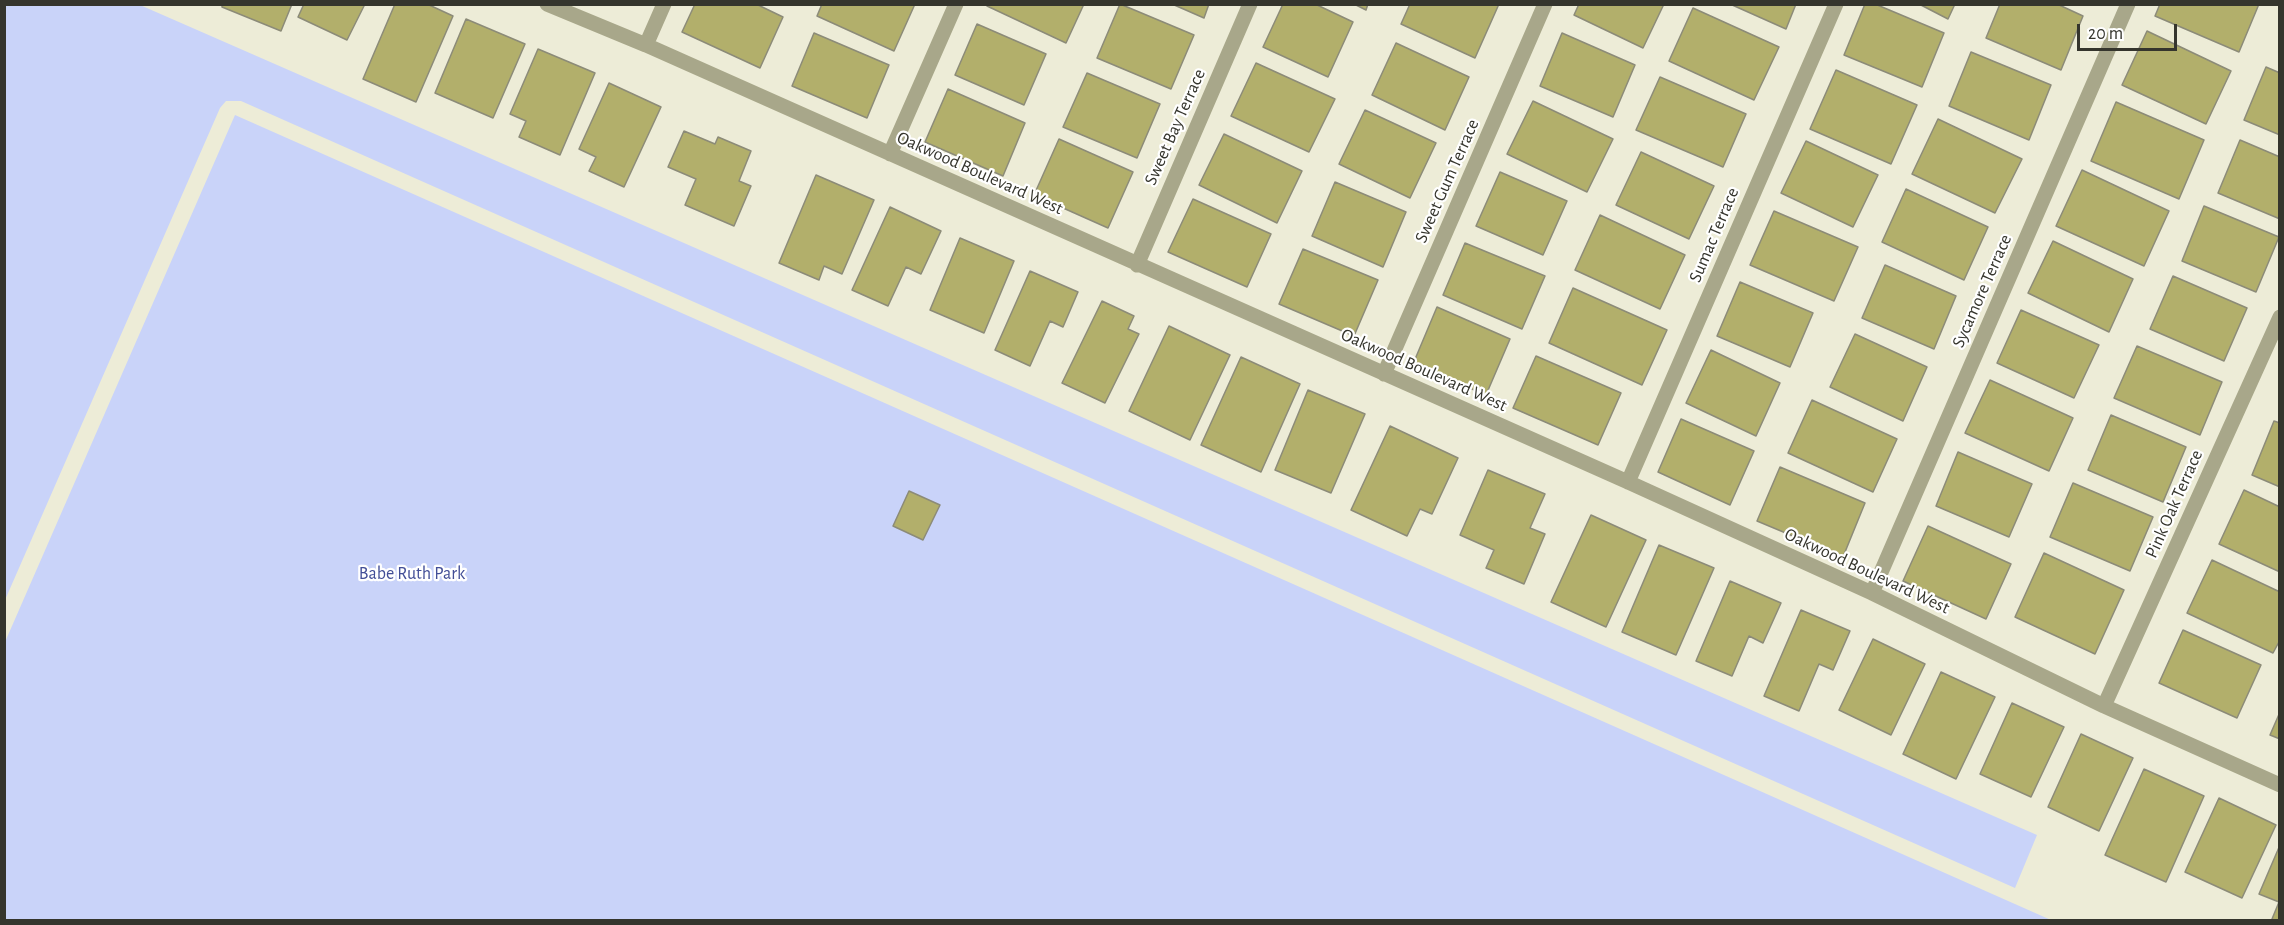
<!DOCTYPE html>
<style>
body{margin:0}
#map{position:relative;width:2284px;height:925px;overflow:hidden;background:#edecd7;font-family:"Alegreya Sans",sans-serif}
canvas{display:block}
.frame{position:absolute;inset:0;border:6px solid #35352d;pointer-events:none}
.scale{position:absolute;left:2077px;top:24px;width:100px;height:27px;box-sizing:border-box;border:3px solid #35352d;border-top:0;padding-left:8px;font-size:18px;line-height:21px;white-space:nowrap;color:#35352d;-webkit-text-stroke:4px #fff;paint-order:stroke}
</style>
<div id="map">
<canvas width="2284" height="925"></canvas>
<div class="frame"></div>
<div class="scale">20 m</div>
</div>
<script>
const ctx = document.querySelector('canvas').getContext('2d');
ctx.lineJoin = 'round';
function paint(path, color) { ctx.fillStyle = color; ctx.fill(path, 'evenodd'); }
const poly = rows => new Path2D(rows.map(r => 'M' + r).join(''));
function strokePath(path, color, width, dash) { ctx.strokeStyle = color; ctx.lineWidth = width; ctx.lineCap = dash ? 'butt' : 'round'; ctx.setLineDash(dash || []); ctx.stroke(path); }
function drawText(font, color, halo, rows, align = 'center') {
  ctx.font = font + ' "Alegreya Sans",sans-serif'; ctx.lineWidth = 4.5; ctx.setLineDash([]); ctx.textBaseline = 'middle'; ctx.strokeStyle = halo; ctx.fillStyle = color; for (const [text, x, y, turn = 0] of rows) {
    ctx.save(); ctx.translate(x, y); ctx.rotate((+turn || 0) * Math.PI / 180); ctx.textAlign = isNaN(turn) ? turn : align; if (halo) ctx.strokeText(text, 0, 0); ctx.fillText(text, 0, 0); ctx.restore();
  }
}
paint(poly([
 [5,4,140,5,2037,835,2015,888,241,101,226,101,220,108,5,600],
 [235,115,2051,920,5,920,5,642]
]), '#c9d3f9');
const building = poly([
 [222,4,292,4,281,31,222,7,222,4],
 [304,4,365,4,347,40,298,17,304,4],
 [395,4,427,4,453,16,416,102,363,79,395,4],
 [695,4,756,4,783,17,760,68,682,32,695,4],
 [822,4,915,4,894,51,817,16,822,4],
 [987,4,1084,4,1066,43,987,6,987,4],
 [1120,4,1194,35,1171,89,1097,58,1120,4],
 [1172,4,1209,4,1204,18,1172,4],
 [1283,4,1315,4,1353,22,1328,77,1263,47,1283,4],
 [1354,4,1368,4,1366,10,1354,4],
 [1410,4,1499,4,1475,58,1401,24,1410,4],
 [1579,4,1664,4,1643,48,1574,15,1579,4],
 [1730,4,1796,4,1786,29,1730,4],
 [1865,4,1875,4,1944,33,1922,87,1844,55,1865,4],
 [1919,4,1955,4,1948,19,1919,4],
 [2000,4,2057,4,2083,16,2061,70,1986,38,2000,4],
 [2160,4,2259,4,2239,52,2155,16,2160,4],
 [1693,8,1779,47,1754,100,1669,61,1693,8],
 [466,19,525,44,493,118,435,93,466,19],
 [977,24,1046,54,1024,105,955,75,977,24],
 [2147,31,2231,71,2206,124,2122,85,2147,31],
 [814,33,889,65,867,118,792,86,814,33],
 [1562,33,1635,65,1613,117,1540,86,1562,33],
 [1396,43,1469,77,1445,130,1372,95,1396,43],
 [538,49,595,73,560,155,519,137,526,121,510,114,538,49],
 [1971,52,2051,85,2029,140,1949,106,1971,52],
 [1256,63,1335,99,1309,152,1231,116,1256,63],
 [2266,67,2280,73,2280,135,2244,120,2266,67],
 [1836,70,1917,105,1891,164,1810,129,1836,70],
 [1087,73,1160,104,1137,158,1063,127,1087,73],
 [1660,77,1746,114,1723,167,1636,130,1660,77],
 [609,83,661,107,624,187,589,171,596,157,579,149,609,83],
 [948,89,1025,123,1003,176,925,142,948,89],
 [1533,101,1613,139,1587,192,1507,154,1533,101],
 [2116,102,2204,140,2179,199,2091,161,2116,102],
 [1365,110,1436,143,1410,198,1339,164,1365,110],
 [1938,119,2022,159,1995,213,1912,174,1938,119],
 [684,131,715,144,718,137,751,151,739,181,751,186,734,226,685,205,696,179,668,167,684,131],
 [1224,134,1302,171,1277,223,1199,185,1224,134],
 [1059,139,1133,172,1108,228,1034,195,1059,139],
 [2240,140,2280,157,2280,219,2218,193,2240,140],
 [1806,141,1878,175,1853,227,1781,193,1806,141],
 [1641,152,1714,186,1689,239,1616,205,1641,152],
 [2082,170,2169,211,2144,266,2056,226,2082,170],
 [1500,172,1567,201,1543,255,1476,226,1500,172],
 [816,175,874,200,842,274,824,266,819,280,779,263,816,175],
 [1335,182,1406,212,1383,267,1312,236,1335,182],
 [1906,189,1988,227,1964,280,1882,242,1906,189],
 [1193,199,1271,234,1247,287,1168,252,1193,199],
 [2204,206,2279,237,2256,292,2182,261,2204,206],
 [890,207,941,231,921,274,906,267,888,306,852,290,890,207],
 [1774,211,1858,247,1834,301,1750,265,1774,211],
 [1600,215,1685,255,1660,309,1575,270,1600,215],
 [960,238,1014,261,984,333,930,310,960,238],
 [2053,241,2133,279,2109,332,2028,293,2053,241],
 [1465,243,1545,276,1522,329,1443,295,1465,243],
 [1303,249,1378,280,1354,336,1279,304,1303,249],
 [1885,265,1956,296,1934,349,1862,318,1885,265],
 [1030,271,1078,292,1063,327,1050,321,1030,366,995,350,1030,271],
 [2173,276,2247,308,2224,361,2150,329,2173,276],
 [1740,282,1813,313,1790,367,1717,336,1740,282],
 [1573,288,1667,330,1642,385,1549,343,1573,288],
 [1102,301,1134,316,1128,329,1139,334,1105,403,1062,383,1102,301],
 [1437,307,1510,339,1486,395,1413,364,1437,307],
 [2021,310,2099,345,2074,398,1997,363,2021,310],
 [1169,326,1230,355,1190,440,1129,411,1169,326],
 [1855,334,1927,367,1903,421,1830,387,1855,334],
 [2137,346,2222,382,2200,435,2114,398,2137,346],
 [1711,350,1780,383,1756,436,1686,403,1711,350],
 [1536,356,1621,393,1598,445,1513,408,1536,356],
 [1241,357,1300,384,1261,472,1201,445,1241,357],
 [1990,380,2073,418,2049,471,1965,433,1990,380],
 [1308,390,1365,414,1331,493,1275,470,1308,390],
 [1812,400,1897,439,1873,492,1788,453,1812,400],
 [2111,415,2186,447,2163,502,2088,470,2111,415],
 [1681,419,1754,451,1730,505,1658,472,1681,419],
 [2274,421,2280,423,2280,487,2252,475,2274,421],
 [1390,426,1458,458,1432,514,1420,509,1407,536,1351,510,1390,426],
 [1958,452,2032,484,2009,537,1936,506,1958,452],
 [1780,467,1865,503,1843,557,1757,521,1780,467],
 [1488,470,1545,494,1530,528,1545,534,1524,584,1486,568,1494,550,1460,535,1488,470],
 [2073,483,2153,517,2130,571,2050,537,2073,483],
 [2244,490,2280,507,2280,572,2219,544,2244,490],
 [909,491,940,505,923,540,893,526,909,491],
 [1591,515,1646,540,1606,627,1551,602,1591,515],
 [1928,526,2011,564,1986,619,1903,581,1928,526],
 [1659,545,1714,568,1676,655,1622,632,1659,545],
 [2044,553,2124,590,2095,654,2015,617,2044,553],
 [2212,560,2280,592,2280,640,2273,653,2187,613,2212,560],
 [1730,581,1781,603,1763,643,1749,636,1732,676,1696,661,1730,581],
 [1801,610,1850,631,1833,670,1819,664,1799,711,1764,696,1801,610],
 [2183,630,2261,665,2237,718,2159,683,2183,630],
 [1873,639,1925,664,1891,735,1839,710,1873,639],
 [1941,672,1995,697,1956,779,1903,754,1941,672],
 [2012,703,2064,727,2031,797,1980,774,2012,703],
 [2280,712,2280,739,2270,735,2280,712],
 [2081,734,2133,758,2099,831,2048,807,2081,734],
 [2144,769,2204,796,2166,882,2105,855,2144,769],
 [2219,798,2276,825,2242,898,2185,872,2219,798],
 [2280,845,2280,920,2274,920,2272,919,2279,902,2259,894,2280,845]
]);
paint(building, '#b2af6b');
strokePath(building, '#8c8b78', 1.5);
strokePath(poly([
 [547,4,646,45,1628,482,1872,593,2104,706,2280,785],
 [646,45,664,4],
 [890,154,956,4],
 [1137,265,1250,4],
 [1384,374,1545,4],
 [1628,482,1836,4],
 [1872,593,2128,4],
 [2104,706,2280,317]
]), '#a8a78a', 15);
drawText('18px', '#35352d', '#fff', [
 ["Sweet Bay Terrace",1175,127,-66],
 ["Oakwood Boulevard West",980,173,24],
 ["Sweet Gum Terrace",1447,181,-66],
 ["Sumac Terrace",1714,235,-67],
 ["Sycamore Terrace",1982,291,-66],
 ["Oakwood Boulevard West",1424,370,24],
 ["Pink Oak Terrace",2174,504,-66],
 ["Oakwood Boulevard West",1867,571,25]
]);
drawText('18px', '#424e97', '#fff', [
 ["Babe Ruth Park",412,574]
]);
</script>
